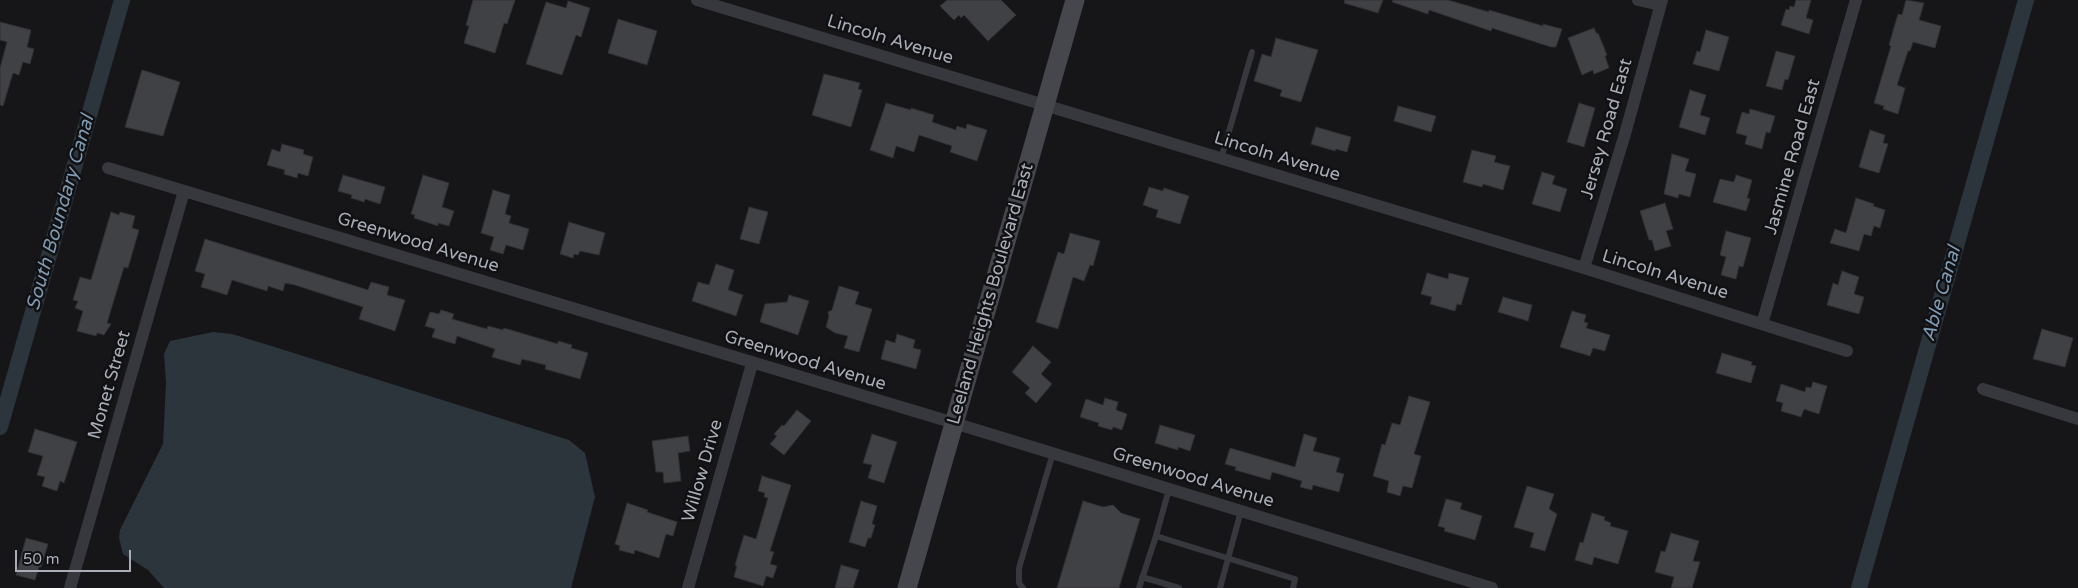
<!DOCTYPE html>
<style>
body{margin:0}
#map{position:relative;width:2078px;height:588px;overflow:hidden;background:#161618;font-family:"Varela Round",sans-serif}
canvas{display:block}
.scale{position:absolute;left:15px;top:550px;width:116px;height:22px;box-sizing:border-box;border:2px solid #a8adb8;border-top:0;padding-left:6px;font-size:15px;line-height:18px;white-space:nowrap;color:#a8adb8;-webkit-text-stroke:4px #111113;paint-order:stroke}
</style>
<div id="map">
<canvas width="2078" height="588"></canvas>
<div class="scale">50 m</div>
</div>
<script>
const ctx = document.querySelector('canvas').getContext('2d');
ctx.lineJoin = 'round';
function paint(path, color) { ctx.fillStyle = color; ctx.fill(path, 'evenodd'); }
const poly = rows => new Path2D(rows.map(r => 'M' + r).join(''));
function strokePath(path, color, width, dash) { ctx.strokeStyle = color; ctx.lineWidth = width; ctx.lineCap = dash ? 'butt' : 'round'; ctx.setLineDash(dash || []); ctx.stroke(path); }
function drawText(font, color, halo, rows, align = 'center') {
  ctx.font = font + ' "Varela Round",sans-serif'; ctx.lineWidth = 5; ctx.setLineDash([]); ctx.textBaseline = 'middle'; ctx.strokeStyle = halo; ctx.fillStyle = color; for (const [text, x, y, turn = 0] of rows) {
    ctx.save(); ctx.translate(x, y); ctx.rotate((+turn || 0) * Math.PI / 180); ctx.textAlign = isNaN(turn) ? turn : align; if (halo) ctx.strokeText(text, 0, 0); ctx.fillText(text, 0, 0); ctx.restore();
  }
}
paint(poly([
 [213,332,232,334,281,349,569,440,585,453,595,497,571,588,164,588,148,570,123,554,119,538,120,530,163,444,166,383,164,354,170,341]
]), '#2c353c');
strokePath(poly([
 [0,427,122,0],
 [1859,588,2026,0]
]), '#2c353c', 16);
const building = poly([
 [473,0,515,0,507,24,504,23,495,53,464,43,469,26,466,25,473,0],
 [947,0,1001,0,1016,15,988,41,964,15,961,18,959,15,954,20,940,6,947,0],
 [1345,0,1383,0,1378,13,1344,3,1345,0],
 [1393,0,1448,0,1489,12,1489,10,1543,26,1543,24,1562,29,1556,47,1551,47,1492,28,1491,31,1429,10,1428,14,1392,2,1393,0],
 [1796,0,1811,0,1806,18,1813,20,1809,34,1781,25,1786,9,1789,10,1790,6,1794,7,1796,0],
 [1906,0,1924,3,1919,20,1941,26,1935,48,1913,42,1910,51,1908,51,1897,85,1905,88,1898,114,1883,109,1884,106,1874,103,1891,46,1889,45,1898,14,1902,15,1906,0],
 [568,1,590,8,581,37,576,35,562,75,526,64,546,2,566,8,568,1],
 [618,19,657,31,647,65,608,53,618,19],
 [0,22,31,30,27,47,34,49,30,64,23,62,19,75,13,73,3,106,0,105,0,68,7,42,0,40,0,22],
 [1594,28,1597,34,1598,33,1607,55,1605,56,1609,68,1594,74,1593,70,1582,75,1568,38,1594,28],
 [1706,30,1729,37,1719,71,1693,64,1697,51,1700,52,1706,30],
 [1276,38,1318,50,1301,102,1280,96,1282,90,1254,81,1262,54,1271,57,1276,38],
 [1776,51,1795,56,1788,80,1785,79,1782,90,1766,86,1776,51],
 [142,70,180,82,163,136,125,127,142,70],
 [824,74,860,83,858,89,862,90,851,127,812,115,824,74],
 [1690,90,1706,95,1700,115,1710,118,1705,135,1679,127,1690,90],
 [886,103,911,110,911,108,934,115,932,122,956,130,957,126,966,129,967,124,987,130,977,161,950,152,952,146,919,135,914,152,896,146,893,158,870,150,886,103],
 [1579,103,1595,108,1584,147,1567,142,1579,103],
 [1398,106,1436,116,1431,132,1394,121,1398,106],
 [1750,109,1775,116,1770,133,1766,132,1762,149,1745,144,1747,136,1736,133,1742,112,1749,114,1750,109],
 [1316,127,1351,137,1347,152,1336,149,1335,151,1311,144,1316,127],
 [1870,130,1885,135,1883,143,1888,144,1879,173,1859,167,1870,130],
 [282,144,304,150,303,154,313,157,308,176,298,173,297,178,284,174,285,170,267,165,272,149,280,152,282,144],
 [1472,150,1496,156,1494,162,1510,166,1503,190,1483,184,1482,187,1463,182,1472,150],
 [1672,154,1689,159,1685,171,1696,174,1690,197,1679,194,1678,198,1664,194,1672,154],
 [1542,172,1555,176,1552,184,1567,189,1560,212,1532,204,1542,172],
 [343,175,385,187,380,204,365,199,364,202,351,198,352,195,338,191,343,175],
 [423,175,449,183,442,207,454,211,449,226,438,223,438,226,414,218,415,215,411,214,423,175],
 [1736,175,1752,180,1747,198,1750,199,1746,211,1713,202,1720,179,1734,182,1736,175],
 [1149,187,1163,191,1164,188,1189,196,1180,224,1156,217,1158,210,1143,205,1149,187],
 [493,190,510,195,505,214,511,216,509,223,529,229,523,250,506,245,503,254,490,250,494,237,481,233,493,190],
 [1856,198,1874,204,1873,206,1885,210,1880,228,1874,226,1871,236,1864,234,1859,251,1830,243,1835,229,1846,233,1856,198],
 [1665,203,1673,229,1666,231,1671,246,1655,251,1652,240,1649,240,1640,211,1665,203],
 [749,207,768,212,759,244,740,239,749,207],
 [111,212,119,215,120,212,135,216,132,228,139,230,128,268,124,267,107,323,111,324,104,335,97,333,96,336,77,331,83,311,75,308,78,301,73,300,80,277,91,280,111,212],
 [569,222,605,233,599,255,580,251,578,255,574,254,573,258,560,254,569,222],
 [1726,231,1751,238,1743,267,1739,266,1736,279,1721,275,1726,257,1720,255,1726,231],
 [1070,233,1100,241,1093,266,1090,265,1084,281,1073,277,1058,329,1036,322,1058,252,1064,254,1070,233],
 [205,239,368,290,371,282,389,287,387,295,405,300,395,331,359,319,363,307,295,285,285,283,283,291,268,286,267,291,232,280,227,295,201,287,205,274,195,271,205,239],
 [716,264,734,270,728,290,743,295,736,316,692,301,698,282,709,285,716,264],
 [1842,271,1859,277,1854,294,1864,297,1859,314,1827,305,1833,283,1838,285,1842,271],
 [1427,273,1448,279,1449,273,1469,278,1461,305,1457,304,1455,311,1430,304,1432,297,1421,294,1427,273],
 [839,286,859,292,855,304,872,309,859,352,844,348,848,336,835,333,826,327,829,316,828,312,832,310,839,286],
 [789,295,809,301,798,335,760,322,765,304,787,302,789,295],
 [1503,297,1532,305,1528,321,1498,312,1503,297],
 [441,310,454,314,452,319,487,329,488,326,503,330,504,328,558,344,558,341,572,345,571,348,588,353,580,379,545,369,546,365,522,359,520,365,492,357,495,349,457,336,455,344,432,337,435,329,425,326,430,312,439,314,441,310],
 [1572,311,1586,315,1584,322,1588,323,1586,328,1610,335,1605,351,1593,348,1590,356,1560,347,1572,311],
 [2042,329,2073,338,2065,367,2033,359,2042,329],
 [897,334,915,340,913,348,921,350,916,369,881,359,886,340,895,343,897,334],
 [1033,346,1051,362,1041,374,1052,384,1036,403,1025,393,1030,388,1012,372,1033,346],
 [1722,353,1752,362,1751,365,1756,366,1751,383,1716,373,1722,353],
 [1813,382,1827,386,1819,414,1804,409,1801,417,1781,411,1783,403,1776,401,1781,384,1805,392,1806,387,1811,388,1813,382],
 [1409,396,1430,402,1414,454,1421,456,1412,488,1403,486,1400,496,1387,492,1389,481,1373,476,1382,444,1385,445,1392,423,1400,425,1409,396],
 [1105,398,1118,402,1116,410,1127,414,1122,430,1113,427,1112,430,1098,426,1099,423,1080,417,1086,399,1103,405,1105,398],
 [797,410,811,421,784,455,770,444,777,436,774,434,782,425,784,426,797,410],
 [1160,425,1195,435,1190,451,1178,447,1178,450,1155,443,1160,425],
 [35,429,77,442,64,483,60,481,57,491,42,486,45,477,37,475,43,456,28,452,35,429],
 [872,434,897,442,884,483,868,478,872,465,863,463,872,434],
 [1304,434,1317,438,1313,451,1340,458,1336,472,1344,474,1339,492,1313,485,1312,490,1300,487,1302,481,1272,472,1270,480,1235,470,1236,467,1225,464,1230,448,1295,467,1304,434],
 [688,436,690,451,678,453,681,481,664,483,663,472,656,472,652,441,688,436],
 [762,476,791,485,770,551,774,552,770,564,777,566,773,578,766,576,763,586,734,577,737,566,735,565,744,535,756,539,768,498,764,497,765,493,758,491,762,476],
 [1527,486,1554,494,1549,509,1557,514,1545,551,1530,547,1534,533,1514,527,1527,486],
 [1446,499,1462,503,1460,509,1482,516,1475,540,1444,531,1445,528,1438,526,1446,499],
 [861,501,877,506,872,524,875,525,871,538,868,538,865,547,849,542,861,501],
 [1083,501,1103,507,1113,505,1121,513,1140,519,1119,588,1057,588,1083,501],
 [627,503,648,510,647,512,677,522,673,536,666,534,659,558,635,550,634,554,619,550,620,546,615,544,627,503],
 [1592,513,1605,517,1604,520,1611,523,1610,526,1628,531,1618,564,1594,557,1592,565,1575,560,1580,542,1583,543,1592,513],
 [1671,533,1699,541,1693,561,1700,562,1692,588,1671,588,1674,577,1655,572,1661,551,1665,552,1671,533],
 [26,538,48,544,41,567,39,567,35,580,16,575,26,538],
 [841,565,859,570,853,588,835,588,841,565]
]);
paint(building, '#404145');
strokePath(building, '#303034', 1);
strokePath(poly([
 [1221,159,1252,52],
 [1156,536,1169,489],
 [1142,577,1179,588],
 [1023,588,1019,583,1019,568,1053,453],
 [1139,588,1156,536,1295,579,1293,588],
 [1220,588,1241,511]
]), '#37383d', 6);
strokePath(poly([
 [697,0,1584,268,1847,351],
 [1638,0,1660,5],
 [108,168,954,423,1492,588],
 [1584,268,1625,134,1662,0],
 [1762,324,1856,0],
 [1983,389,2078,419],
 [70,588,184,191],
 [688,588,752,364]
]), '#37383d', 12);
strokePath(poly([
 [907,588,1075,0]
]), '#45474d', 19);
drawText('18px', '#a8adb8', '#111113', [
 ["Lincoln Avenue",890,40,17],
 ["Jersey Road East",1607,129,-74],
 ["Lincoln Avenue",1277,157,17],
 ["Jasmine Road East",1793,157,-74],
 ["Greenwood Avenue",418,243,17],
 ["Lincoln Avenue",1665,275,17],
 ["Leeland Heights Boulevard East",991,294,-74],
 ["Greenwood Avenue",805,361,17],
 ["Monet Street",110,385,-74],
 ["Willow Drive",703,471,-74],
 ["Greenwood Avenue",1193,478,17]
]);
drawText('italic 19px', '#7f9bb3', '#111113', [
 ["South Boundary Canal",61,213,-74],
 ["Able Canal",1942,294,-74]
]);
</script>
